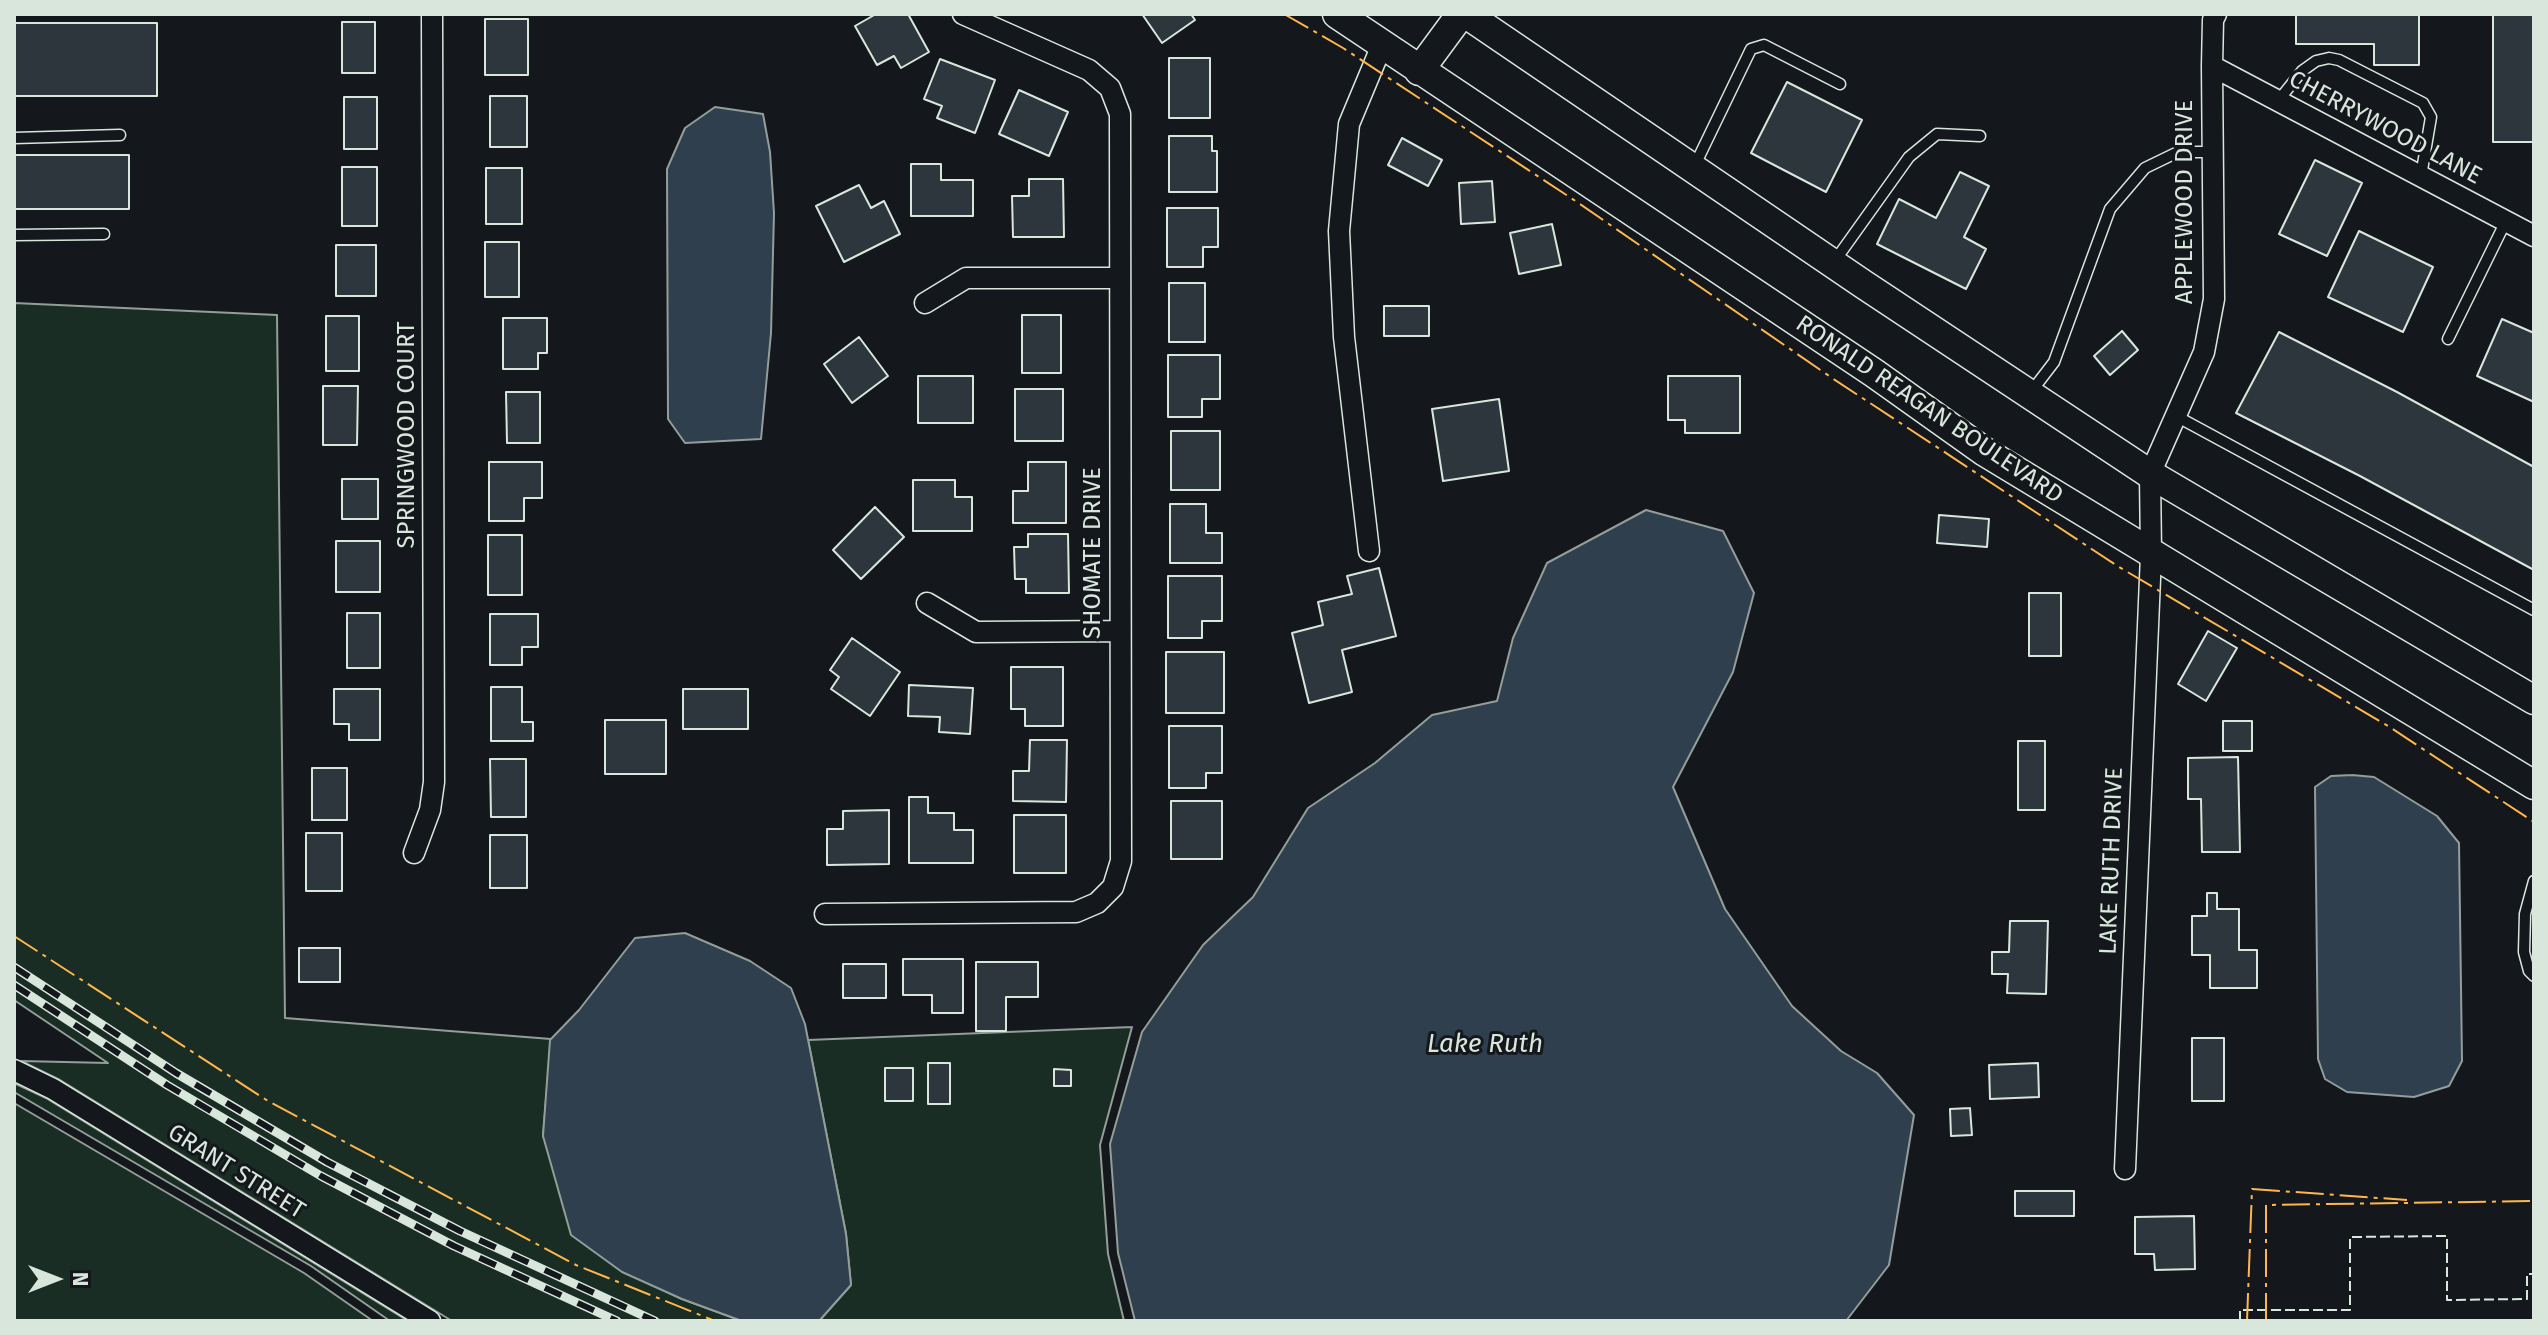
<!DOCTYPE html>
<style>
body{margin:0}
#map{position:relative;width:2548px;height:1335px;overflow:hidden;background:#14181c;font-family:"Fira Sans",sans-serif}
canvas{display:block}
.frame{position:absolute;inset:0;border:16px solid #d8e6dc;pointer-events:none}
.north{position:absolute;left:16px;top:1239px;width:80px;height:80px;-webkit-text-stroke:6px #14181c;paint-order:stroke;rotate:90deg;font-size:22px;font-weight:700;line-height:32px;text-align:center;color:#d8e6dc}
.north::after{content:'';display:block;margin:auto;width:28px;height:36px;background:#d8e6dc;clip-path:polygon(50% 0,100% 100%,50% 72%,0 100%)}
</style>
<div id="map">
<canvas width="2548" height="1335"></canvas>
<div class="frame"></div>
<div class="north">N</div>
</div>
<script>
const ctx = document.querySelector('canvas').getContext('2d');
ctx.lineJoin = 'round';
function paint(path, color) { ctx.fillStyle = color; ctx.fill(path, 'evenodd'); }
const poly = rows => new Path2D(rows.map(r => 'M' + r).join(''));
function strokePath(path, color, width, dash) { ctx.strokeStyle = color; ctx.lineWidth = width; ctx.lineCap = dash ? 'butt' : 'round'; ctx.setLineDash(dash || []); ctx.stroke(path); }
function drawText(font, color, halo, rows, align = 'center') {
  ctx.font = font + ' "Fira Sans",sans-serif'; ctx.lineWidth = 6; ctx.setLineDash([]); ctx.textBaseline = 'middle'; ctx.strokeStyle = halo; ctx.fillStyle = color; for (const [text, x, y, turn = 0] of rows) {
    ctx.save(); ctx.translate(x, y); ctx.rotate((+turn || 0) * Math.PI / 180); ctx.textAlign = isNaN(turn) ? turn : align; if (halo) ctx.strokeText(text, 0, 0); ctx.fillText(text, 0, 0); ctx.restore();
  }
}
const green = poly([
 [14,303,277,315,285,1018,551,1039,543,1136,621,1270,682,1299,742,1321,452,1321,60,1080,21,1061,108,1063,14,1000,14,303],
 [1132,1027,1100,1145,1108,1254,1124,1321,819,1321,851,1285,846,1234,808,1040,1132,1027],
 [14,1083,46,1098,408,1321,390,1321,311,1266,14,1092,14,1083],
 [14,1103,304,1273,373,1321,14,1321,14,1103]
]);
paint(green, '#1a2d24');
strokePath(green, '#939e99', 2);
const water = poly([
 [715,107,763,114,770,152,774,213,771,333,761,439,685,443,668,419,667,169,685,128,715,107],
 [1646,510,1723,531,1754,593,1733,672,1673,787,1725,909,1792,1006,1841,1051,1877,1073,1914,1115,1889,1265,1846,1321,1135,1321,1118,1253,1110,1144,1142,1032,1203,945,1253,897,1308,808,1375,763,1432,715,1497,701,1513,638,1547,563,1646,510],
 [2352,775,2374,777,2437,816,2459,843,2462,1061,2449,1086,2414,1097,2347,1092,2325,1079,2318,1059,2315,787,2331,776,2352,775],
 [685,933,750,961,791,988,805,1024,846,1234,851,1285,819,1321,742,1321,682,1299,622,1272,571,1235,543,1136,550,1040,579,1010,635,938,685,933]
]);
paint(water, '#2f3f4d');
strokePath(water, '#939e99', 2);
const building = poly([
 [876,14,908,14,929,52,901,68,894,56,877,65,855,26,876,14],
 [1142,14,1191,14,1195,20,1162,43,1142,14],
 [2296,14,2419,14,2419,65,2374,65,2374,44,2296,44,2296,14],
 [2493,14,2534,14,2534,142,2493,142,2493,14],
 [485,19,528,19,528,75,485,75,485,19],
 [342,22,375,22,375,73,342,73,342,22],
 [14,23,157,23,157,96,14,96,14,23],
 [1169,58,1210,58,1210,118,1169,118,1169,58],
 [940,59,995,80,975,133,937,118,942,106,924,99,940,59],
 [1787,82,1862,120,1826,192,1751,153,1787,82],
 [1019,90,1068,112,1049,156,999,134,1019,90],
 [490,96,527,96,527,147,490,147,490,96],
 [344,97,377,97,377,149,344,149,344,97],
 [1169,136,1212,136,1212,151,1217,151,1217,192,1169,192,1169,136],
 [1402,138,1442,160,1428,186,1388,165,1402,138],
 [14,155,129,155,129,209,14,209,14,155],
 [2315,160,2362,183,2327,256,2279,234,2315,160],
 [911,164,941,164,941,180,973,180,973,216,911,216,911,164],
 [342,167,377,167,377,226,342,226,342,167],
 [486,168,522,168,522,224,486,224,486,168],
 [1960,172,1989,186,1964,237,1986,249,1966,289,1877,244,1899,199,1936,218,1960,172],
 [1029,179,1063,179,1064,237,1013,237,1012,196,1029,196,1029,179],
 [1492,181,1495,222,1461,224,1459,183,1492,181],
 [859,185,871,208,884,201,900,234,844,262,816,206,859,185],
 [1167,208,1218,208,1218,247,1203,247,1203,267,1167,267,1167,208],
 [1552,224,1561,265,1519,274,1510,233,1552,224],
 [2359,231,2433,267,2403,332,2328,297,2359,231],
 [485,242,519,242,519,297,485,297,485,242],
 [336,245,376,245,376,296,336,296,336,245],
 [1169,283,1205,283,1205,342,1169,342,1169,283],
 [1384,306,1429,306,1429,336,1384,336,1384,306],
 [1022,315,1061,315,1061,373,1022,373,1022,315],
 [326,316,359,316,359,371,326,371,326,316],
 [503,318,547,318,547,353,538,353,538,369,503,369,503,318],
 [2502,319,2534,333,2534,402,2477,376,2502,319],
 [2122,331,2138,350,2110,375,2094,356,2122,331],
 [2279,332,2397,392,2534,467,2534,570,2360,476,2236,413,2279,332],
 [859,337,888,376,852,403,824,364,859,337],
 [1168,355,1220,355,1220,399,1202,399,1202,417,1168,417,1168,355],
 [918,376,973,376,973,423,918,423,918,376],
 [1668,376,1740,376,1740,433,1685,433,1685,420,1668,420,1668,376],
 [323,386,358,386,357,445,323,445,323,386],
 [1015,389,1063,389,1063,441,1015,441,1015,389],
 [506,392,540,392,540,443,507,443,506,392],
 [1499,399,1509,471,1443,481,1432,409,1499,399],
 [1171,431,1220,431,1220,490,1171,490,1171,431],
 [489,462,542,462,542,498,524,498,524,521,489,521,489,462],
 [1028,462,1066,462,1066,523,1013,523,1013,491,1028,491,1028,462],
 [342,479,378,479,378,519,342,519,342,479],
 [913,480,955,480,955,497,972,497,972,531,913,531,913,480],
 [1170,504,1206,504,1206,533,1222,533,1222,563,1170,563,1170,504],
 [875,507,904,537,861,579,833,550,875,507],
 [1939,515,1989,519,1987,547,1937,543,1939,515],
 [1028,534,1068,534,1069,593,1026,593,1026,579,1015,579,1014,547,1028,547,1028,534],
 [488,535,522,535,522,595,488,595,488,535],
 [336,541,380,541,380,592,336,592,336,541],
 [1379,568,1396,636,1342,650,1352,692,1309,703,1292,633,1323,625,1318,602,1352,594,1347,576,1379,568],
 [1168,576,1222,576,1222,621,1202,621,1202,638,1168,638,1168,576],
 [2029,593,2061,593,2061,656,2029,656,2029,593],
 [347,613,380,613,380,668,347,668,347,613],
 [490,614,538,614,538,647,522,647,522,665,490,665,490,614],
 [2208,631,2237,648,2206,701,2178,684,2208,631],
 [852,638,900,672,870,716,831,689,839,677,830,670,852,638],
 [1166,652,1224,652,1224,713,1166,713,1166,652],
 [1011,667,1063,667,1063,726,1025,726,1025,709,1011,709,1011,667],
 [909,685,973,688,970,734,939,732,940,717,908,716,909,685],
 [491,687,522,687,522,722,533,722,533,741,491,741,491,687],
 [334,689,380,689,380,740,349,740,349,724,334,724,334,689],
 [683,689,748,689,748,729,683,729,683,689],
 [605,720,666,720,666,774,605,774,605,720],
 [2223,721,2252,721,2252,751,2223,751,2223,721],
 [1169,726,1222,726,1222,773,1206,773,1206,788,1169,788,1169,726],
 [1030,740,1067,740,1066,802,1013,801,1013,771,1029,771,1030,740],
 [2018,741,2045,741,2045,810,2018,810,2018,741],
 [2238,757,2240,852,2202,852,2201,799,2188,799,2188,758,2238,757],
 [490,759,526,759,526,817,491,817,490,759],
 [312,768,347,768,347,820,312,820,312,768],
 [909,797,928,797,928,813,954,813,954,830,973,830,973,863,909,863,909,797],
 [1171,801,1222,801,1222,859,1171,859,1171,801],
 [889,810,889,864,827,865,827,829,843,829,843,811,889,810],
 [1014,815,1066,815,1066,873,1014,873,1014,815],
 [306,833,342,833,342,891,306,891,306,833],
 [490,835,527,835,527,888,490,888,490,835],
 [2207,893,2217,893,2217,909,2239,909,2239,950,2257,950,2257,988,2210,988,2210,955,2192,955,2192,916,2207,916,2207,893],
 [2010,921,2048,921,2046,994,2007,993,2008,974,1992,974,1992,952,2009,952,2010,921],
 [299,948,340,948,340,982,299,982,299,948],
 [903,959,963,959,963,1013,932,1013,932,995,903,995,903,959],
 [976,962,1038,962,1038,997,1006,997,1006,1031,976,1031,976,962],
 [843,964,886,964,886,998,843,998,843,964],
 [2192,1038,2224,1038,2224,1101,2192,1101,2192,1038],
 [928,1063,950,1063,950,1104,928,1104,928,1063],
 [2038,1063,2039,1097,1990,1099,1989,1065,2038,1063],
 [885,1068,913,1068,913,1101,885,1101,885,1068],
 [1054,1069,1071,1070,1071,1086,1054,1086,1054,1069],
 [1970,1108,1972,1135,1951,1136,1950,1109,1970,1108],
 [2015,1191,2074,1191,2074,1216,2015,1216,2015,1191],
 [2194,1216,2195,1269,2155,1270,2154,1254,2135,1254,2135,1217,2194,1216]
]);
paint(building, '#2c363c');
strokePath(building, '#d8e6dc', 2);
const lane = poly([
 [2278,101,2302,71,2316,61,2329,58,2339,60,2423,103,2431,117,2421,176],
 [14,138,120,135],
 [1694,167,1751,49,1764,45,1840,84],
 [14,235,104,234],
 [1834,262,1909,157,1937,134,1980,136],
 [2448,339,2506,221],
 [2031,392,2054,362,2110,209,2145,168,2178,152,2212,152],
 [2176,416,2534,610],
 [2534,881,2525,914,2524,952,2529,971,2534,976]
]);
const street = poly([
 [2212,66,2534,236],
 [925,303,966,278,1119,278],
 [1369,551,1344,337,1339,231,1349,124,1382,45],
 [927,603,976,632,1119,631],
 [414,853,430,810,434,782,432,14],
 [825,914,1076,912,1097,903,1113,887,1121,861,1120,114,1110,88,1089,70,963,14],
 [14,1070,53,1089,430,1321],
 [2125,1169,2151,555,2150,474,2204,352,2214,299,2212,66,2213,20,2216,14]
]);
const secondary = poly([
 [1337,14,1874,373,1985,452,2534,785],
 [1466,14,1863,284,2150,474,2534,700],
 [1419,71,1461,14]
]);
strokePath(lane, '#d8e6dc', 13);
strokePath(street, '#d8e6dc', 23);
strokePath(secondary, '#d8e6dc', 31);
strokePath(lane, '#14181c', 10);
strokePath(street, '#14181c', 20);
strokePath(secondary, '#14181c', 28);
const rail = poly([
 [14,967,176,1073,327,1162,460,1231,655,1321],
 [14,985,167,1085,321,1176,454,1246,617,1321]
]);
strokePath(rail, '#d8e6dc', 9);
strokePath(rail, '#14181c', 6, [18]);
strokePath(poly([
 [2240,1321,2240,1310,2350,1310,2350,1237,2447,1236,2447,1300,2527,1299,2527,1274,2534,1274]
]), '#d8e6dc', 2, [10, 4]);
strokePath(poly([
 [1284,14,1343,48,1577,202,1832,378,2119,567,2388,726,2534,822],
 [14,936,268,1101,576,1265,715,1321],
 [2247,1321,2252,1189,2407,1200],
 [2266,1321,2266,1205,2534,1201]
]), '#ffb74d', 2, [28, 6, 4, 6]);
drawText('24px', '#d8e6dc', '#14181c', [
 ["CHERRYWOOD LANE",2385,128,28],
 ["APPLEWOOD DRIVE",2185,202,-90],
 ["RONALD REAGAN BOULEVARD",1929,410,34],
 ["SPRINGWOOD COURT",407,435,-90],
 ["SHOMATE DRIVE",1093,553,-90],
 ["LAKE RUTH DRIVE",2112,861,-88],
 ["GRANT STREET",236,1172,32]
]);
drawText('italic 26px', '#d8e6dc', '#14181c', [
 ["Lake Ruth",1485,1045]
]);
</script>
